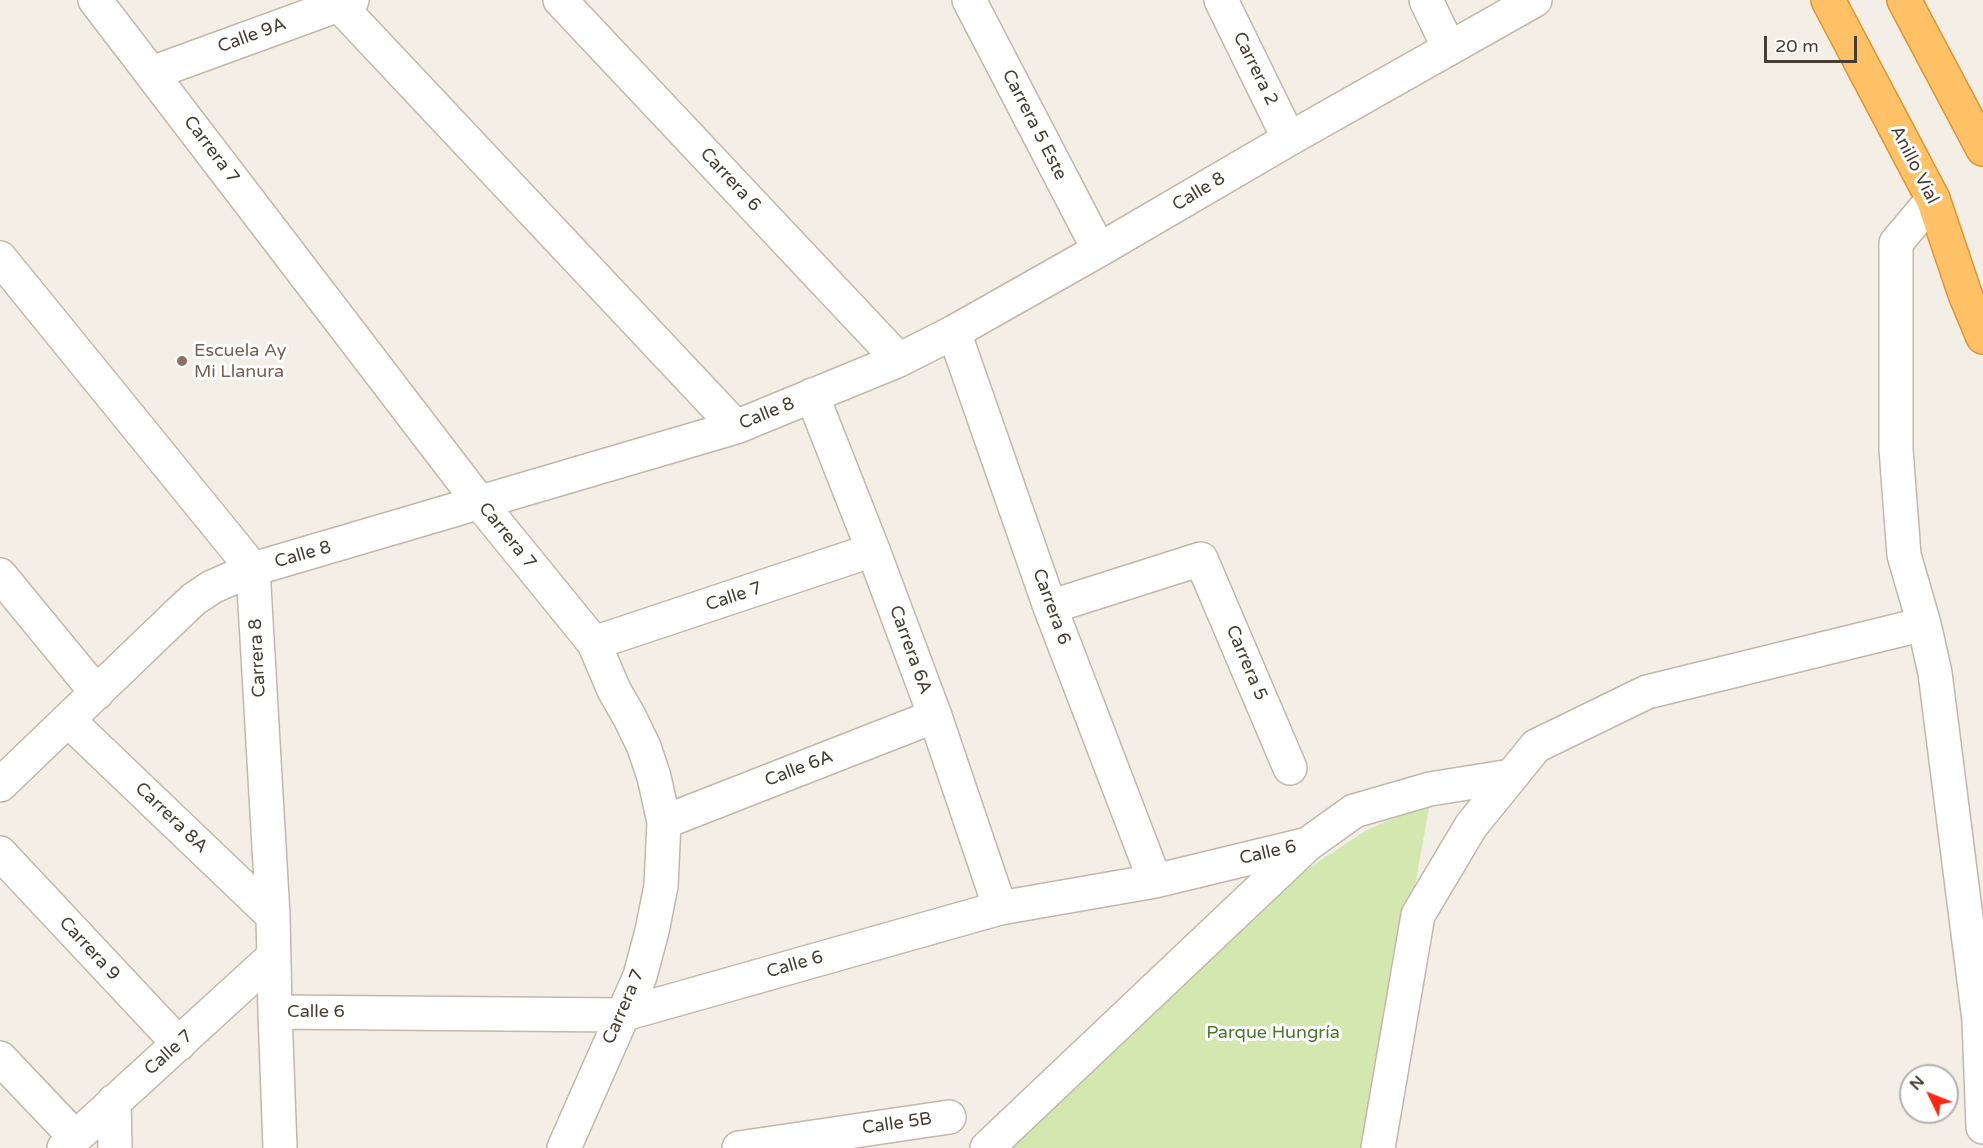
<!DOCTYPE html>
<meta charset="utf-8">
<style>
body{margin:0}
#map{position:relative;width:1983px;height:1148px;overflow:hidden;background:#f3eee6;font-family:"Varela Round",sans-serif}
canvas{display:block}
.north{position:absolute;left:1899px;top:1064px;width:60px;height:60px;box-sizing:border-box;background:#fff;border:2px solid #b5b2ae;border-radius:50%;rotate:313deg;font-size:16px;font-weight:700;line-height:24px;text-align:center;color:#463e35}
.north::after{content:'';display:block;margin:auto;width:21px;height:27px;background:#fa2915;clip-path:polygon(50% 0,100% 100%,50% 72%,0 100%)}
.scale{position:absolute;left:1764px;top:36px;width:93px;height:27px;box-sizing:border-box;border:3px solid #463e35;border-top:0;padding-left:8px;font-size:18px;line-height:21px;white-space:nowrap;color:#463e35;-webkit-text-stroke:4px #fff;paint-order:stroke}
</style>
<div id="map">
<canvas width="1983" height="1148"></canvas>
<div class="north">N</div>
<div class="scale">20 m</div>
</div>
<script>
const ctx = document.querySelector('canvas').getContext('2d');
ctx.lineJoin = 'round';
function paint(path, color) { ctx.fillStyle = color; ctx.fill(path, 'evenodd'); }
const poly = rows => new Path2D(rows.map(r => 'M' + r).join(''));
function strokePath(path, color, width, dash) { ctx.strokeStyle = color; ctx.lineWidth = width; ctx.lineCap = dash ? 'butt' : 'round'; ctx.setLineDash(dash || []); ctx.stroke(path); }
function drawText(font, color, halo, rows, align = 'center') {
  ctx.font = font + ' "Varela Round",sans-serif'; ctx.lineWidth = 6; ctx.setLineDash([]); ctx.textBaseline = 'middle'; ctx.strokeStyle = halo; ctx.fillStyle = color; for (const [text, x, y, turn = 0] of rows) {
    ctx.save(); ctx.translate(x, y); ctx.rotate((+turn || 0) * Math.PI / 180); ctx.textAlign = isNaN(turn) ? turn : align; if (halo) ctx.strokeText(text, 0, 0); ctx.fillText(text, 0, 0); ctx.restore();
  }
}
paint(poly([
 [1430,802,1368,1148,987,1148,1224,924,1365,831]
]), '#d2e8ae');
const minor = poly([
 [95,0,480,503,594,643,614,690,630,718,644,747,654,777,664,822,661,886,652,931,640,976,564,1148],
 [560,0,899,360],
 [969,0,1099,250],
 [1221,0,1289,139],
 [1426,0,1449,48],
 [339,5,736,427],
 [152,73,352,0],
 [1933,199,1896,243,1896,449,1904,555,1924,624,1935,673,1979,1020,1983,1127],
 [0,258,253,569,273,916,275,1012,280,1148],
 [954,332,1050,607,1155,881],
 [812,395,873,550,935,716,1000,908],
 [0,575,97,693],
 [1050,607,1201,559,1290,768],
 [594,643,873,550],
 [68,720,273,916],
 [0,785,178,614,194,599,212,587,253,569,736,427,899,360,954,332,1099,250,1289,139,1535,0],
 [664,822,935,716],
 [0,853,179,1044],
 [275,1012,621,1015,1000,908,1155,881,1308,844],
 [0,1058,75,1137],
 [114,1101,115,1148],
 [64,1148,273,957],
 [739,1148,949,1117],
 [987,1148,1308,844,1354,811,1430,789,1511,776],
 [1378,1148,1418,915,1471,826,1536,746,1647,692,1924,624]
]);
const highway = poly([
 [1828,0,1933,199,1965,294,1983,337],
 [1904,0,1983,149]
]);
strokePath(minor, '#c1b8ab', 36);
strokePath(highway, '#de9535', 36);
strokePath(minor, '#fff', 33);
strokePath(highway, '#fec166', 33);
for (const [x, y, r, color] of [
 [182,361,6,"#8d6e63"]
]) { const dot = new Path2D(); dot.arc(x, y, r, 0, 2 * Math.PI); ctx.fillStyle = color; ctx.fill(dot); strokePath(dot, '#fff', 2); }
drawText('18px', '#463e35', '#fff', [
 ["Calle 9A",252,36,-20],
 ["Carrera 2",1255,69,64],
 ["Carrera 5 Este",1034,125,63],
 ["Carrera 7",211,150,53],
 ["Anillo Vial",1914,165,63],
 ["Carrera 6",730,180,47],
 ["Calle 8",1199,192,-31],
 ["Calle 8",767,414,-22],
 ["Carrera 7",507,536,51],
 ["Calle 8",303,555,-16],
 ["Calle 7",734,597,-18],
 ["Carrera 6",1051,607,70],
 ["Carrera 6A",910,650,70],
 ["Carrera 8",258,658,-93],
 ["Carrera 5",1246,663,67],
 ["Calle 6A",799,769,-21],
 ["Carrera 8A",171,818,44],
 ["Calle 6",1268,853,-13],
 ["Carrera 9",89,949,47],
 ["Calle 6",795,965,-16],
 ["Carrera 7",624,1007,-67],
 ["Calle 6",316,1012],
 ["Calle 7",169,1053,-42],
 ["Calle 5B",897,1124,-8]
]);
drawText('18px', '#785e54', '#fff', [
 ["Escuela Ay",194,351],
 ["Mi Llanura",194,372]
], 'left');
drawText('18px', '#4b7828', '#fff', [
 ["Parque Hungría",1273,1033]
]);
</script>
